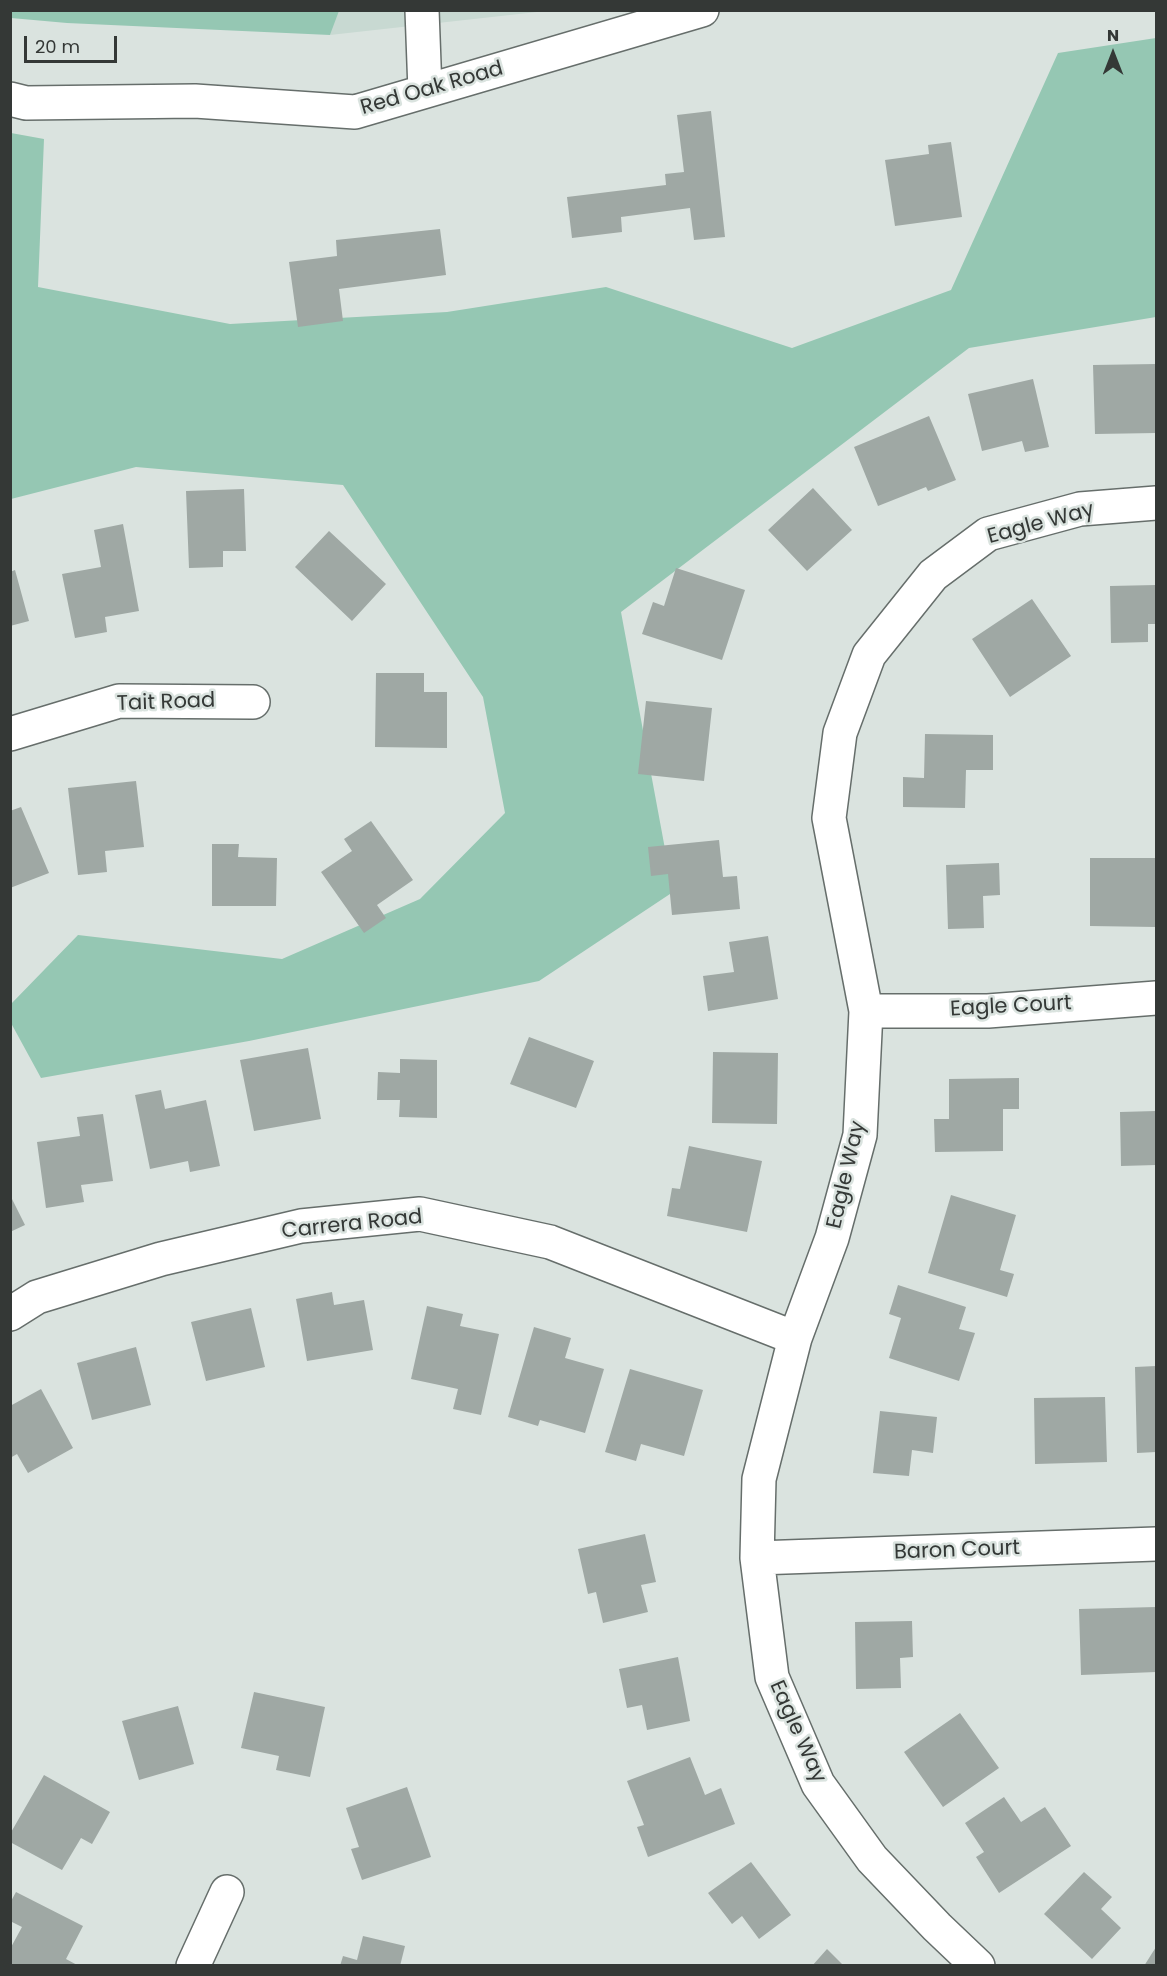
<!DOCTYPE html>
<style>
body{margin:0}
#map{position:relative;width:1167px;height:1976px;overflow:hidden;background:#dae3df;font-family:Poppins,sans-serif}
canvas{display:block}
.frame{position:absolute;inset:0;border:12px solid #343836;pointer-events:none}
.north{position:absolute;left:1083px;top:24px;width:60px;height:60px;-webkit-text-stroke:4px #dae3df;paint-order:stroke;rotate:0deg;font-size:16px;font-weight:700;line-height:24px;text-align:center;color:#343836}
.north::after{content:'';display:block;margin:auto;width:21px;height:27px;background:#343836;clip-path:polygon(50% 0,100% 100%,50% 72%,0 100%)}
.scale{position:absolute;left:24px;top:36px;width:93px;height:27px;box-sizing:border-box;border:3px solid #343836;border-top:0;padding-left:8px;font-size:18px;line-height:21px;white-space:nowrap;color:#343836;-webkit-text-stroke:4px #dae3df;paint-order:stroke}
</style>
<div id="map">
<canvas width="1167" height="1976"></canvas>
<div class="frame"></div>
<div class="north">N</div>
<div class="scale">20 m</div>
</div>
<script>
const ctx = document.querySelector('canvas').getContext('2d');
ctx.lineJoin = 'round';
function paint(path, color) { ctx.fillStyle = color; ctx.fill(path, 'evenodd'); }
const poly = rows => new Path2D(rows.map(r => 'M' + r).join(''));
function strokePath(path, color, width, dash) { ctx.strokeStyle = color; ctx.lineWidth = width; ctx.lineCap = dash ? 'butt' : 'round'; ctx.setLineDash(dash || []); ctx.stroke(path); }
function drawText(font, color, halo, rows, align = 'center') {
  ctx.font = font + ' Poppins,sans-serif'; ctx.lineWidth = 5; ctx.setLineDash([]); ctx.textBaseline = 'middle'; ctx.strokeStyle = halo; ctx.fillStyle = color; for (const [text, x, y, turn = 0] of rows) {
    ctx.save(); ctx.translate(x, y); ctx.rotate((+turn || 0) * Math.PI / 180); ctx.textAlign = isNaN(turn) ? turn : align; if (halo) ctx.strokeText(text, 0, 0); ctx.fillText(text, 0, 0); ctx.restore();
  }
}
paint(poly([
 [339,11,546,11,330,35]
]), '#c8d9d2');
paint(poly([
 [10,11,11,10,339,11,330,35,67,23,11,18],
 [1156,38,1156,317,969,348,621,612,673,892,539,981,249,1041,41,1078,11,1023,11,1004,78,935,282,959,420,899,505,813,483,697,343,485,136,467,11,499,11,133,44,139,38,287,230,324,447,312,606,287,792,348,951,290,1058,53]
]), '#95c7b3');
paint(poly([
 [711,111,725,237,694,240,690,208,621,217,622,232,572,238,567,197,666,185,665,174,684,172,677,115],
 [951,142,962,217,895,226,885,160,929,154,928,145],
 [440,229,446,275,339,289,343,321,298,327,289,262,337,256,336,240],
 [1156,364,1156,433,1095,434,1093,365],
 [1033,379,1049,447,1025,452,1022,441,982,451,968,394],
 [929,416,956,480,928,491,926,487,878,506,854,447],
 [813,488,852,530,807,571,768,530],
 [244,489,246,551,223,551,223,567,189,568,186,491],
 [123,524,139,611,105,617,107,632,75,638,62,574,101,567,94,530],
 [329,531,386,584,352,621,295,567],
 [676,568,745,590,722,660,642,634,653,602,664,606],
 [15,570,29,621,10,626,10,572],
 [1156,585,1156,624,1148,624,1148,642,1111,643,1110,586],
 [1032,599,1071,656,1010,697,972,639],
 [376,673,424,673,424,692,447,692,447,748,375,747],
 [646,701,712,708,704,781,638,774],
 [925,734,993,735,993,770,966,770,965,808,903,807,903,777,924,778],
 [136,781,144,847,105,851,107,872,78,875,68,788],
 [21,807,49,873,10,888,10,811],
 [371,821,413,880,377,905,386,918,364,933,321,872,352,851,344,839],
 [719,840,723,877,737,876,740,909,672,915,668,874,651,876,648,847],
 [212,844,239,844,238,857,277,858,276,906,212,906],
 [1090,858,1156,858,1156,927,1090,926],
 [999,863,1000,895,983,896,984,928,948,929,946,865],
 [768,936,778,999,708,1011,703,976,734,972,729,942],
 [529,1037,594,1061,576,1108,510,1084],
 [308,1048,321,1119,254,1131,240,1060],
 [713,1052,778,1053,777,1124,712,1123],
 [400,1059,437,1060,437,1118,399,1117,400,1100,377,1100,378,1072,400,1073],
 [1019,1078,1019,1109,1003,1109,1003,1151,935,1152,934,1119,949,1119,949,1079],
 [161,1090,165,1109,206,1100,220,1166,190,1172,188,1161,150,1169,135,1095],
 [1156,1111,1156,1165,1121,1166,1120,1112],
 [103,1114,113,1181,81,1185,84,1202,46,1208,37,1142,80,1136,77,1117],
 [689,1146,762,1161,747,1232,667,1216,672,1188,680,1189],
 [10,1195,25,1225,10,1232],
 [951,1195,1016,1215,1000,1270,1014,1274,1007,1297,928,1273],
 [898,1285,966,1307,959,1329,975,1333,959,1381,889,1358,901,1318,889,1314],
 [332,1292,334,1305,364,1300,373,1350,307,1361,296,1299],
 [427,1306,463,1314,460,1326,499,1334,481,1415,453,1409,458,1389,411,1379],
 [251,1308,265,1367,206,1381,191,1322],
 [534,1327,571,1338,565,1358,604,1369,585,1433,540,1420,538,1426,508,1417],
 [136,1347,151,1405,92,1420,77,1363],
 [1156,1366,1156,1452,1137,1453,1135,1367],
 [630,1369,703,1390,684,1456,641,1444,636,1461,605,1452],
 [41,1389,73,1448,28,1473,17,1454,10,1458,10,1406],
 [1105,1397,1107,1462,1035,1464,1034,1398],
 [880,1411,937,1417,933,1453,912,1450,909,1476,873,1473],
 [645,1534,656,1582,641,1585,648,1612,603,1623,596,1592,588,1594,578,1549],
 [1156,1607,1156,1672,1081,1675,1079,1609],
 [912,1621,913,1657,900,1658,901,1688,856,1689,855,1622],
 [678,1657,690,1721,647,1730,642,1705,627,1708,619,1669],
 [254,1692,325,1707,310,1777,276,1770,279,1756,241,1748],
 [178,1706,194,1764,139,1780,122,1721],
 [960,1713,999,1768,943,1807,904,1752],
 [690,1757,705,1795,721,1788,735,1824,648,1857,637,1827,644,1825,627,1781],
 [44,1775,110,1812,92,1844,81,1838,62,1870,10,1842,10,1834],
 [407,1787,431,1857,362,1880,351,1849,359,1847,346,1808],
 [1004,1797,1021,1822,1045,1807,1071,1846,999,1893,976,1857,984,1852,965,1823],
 [751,1862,791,1915,759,1939,742,1916,732,1924,708,1893],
 [1084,1872,1112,1897,1101,1909,1121,1928,1092,1959,1044,1914],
 [16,1892,83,1926,66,1959,79,1966,10,1966,10,1949,22,1927,10,1921,10,1903],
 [363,1936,405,1946,400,1966,340,1966,343,1956,357,1960],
 [1156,1947,1156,1966,1144,1966],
 [827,1949,844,1966,812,1966]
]), '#9fa8a4');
const minor = poly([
 [422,10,425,91],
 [10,99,26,103,195,101,355,112,702,10],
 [10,734,119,701,253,702],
 [866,1011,988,1011,1156,998],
 [10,1314,37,1297,161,1259,301,1226,420,1214,550,1242,795,1338],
 [757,1558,1156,1544],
 [193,1966,227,1892],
 [978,1966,937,1927,872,1859,818,1784,772,1677,757,1558,759,1479,795,1338,832,1238,860,1135,866,1011,829,818,840,733,869,655,933,575,988,534,1080,509,1156,503]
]);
strokePath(minor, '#666e6b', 36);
strokePath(minor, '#fff', 33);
drawText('21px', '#343836', '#dae3df', [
 ["Red Oak Road",432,89,-16],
 ["Eagle Way",1041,524,-15],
 ["Tait Road",166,703,-2],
 ["Eagle Court",1011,1007,-3],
 ["Eagle Way",847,1175,-77],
 ["Carrera Road",352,1225,-6],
 ["Baron Court",957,1551,-2],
 ["Eagle Way",797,1732,66]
]);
</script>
